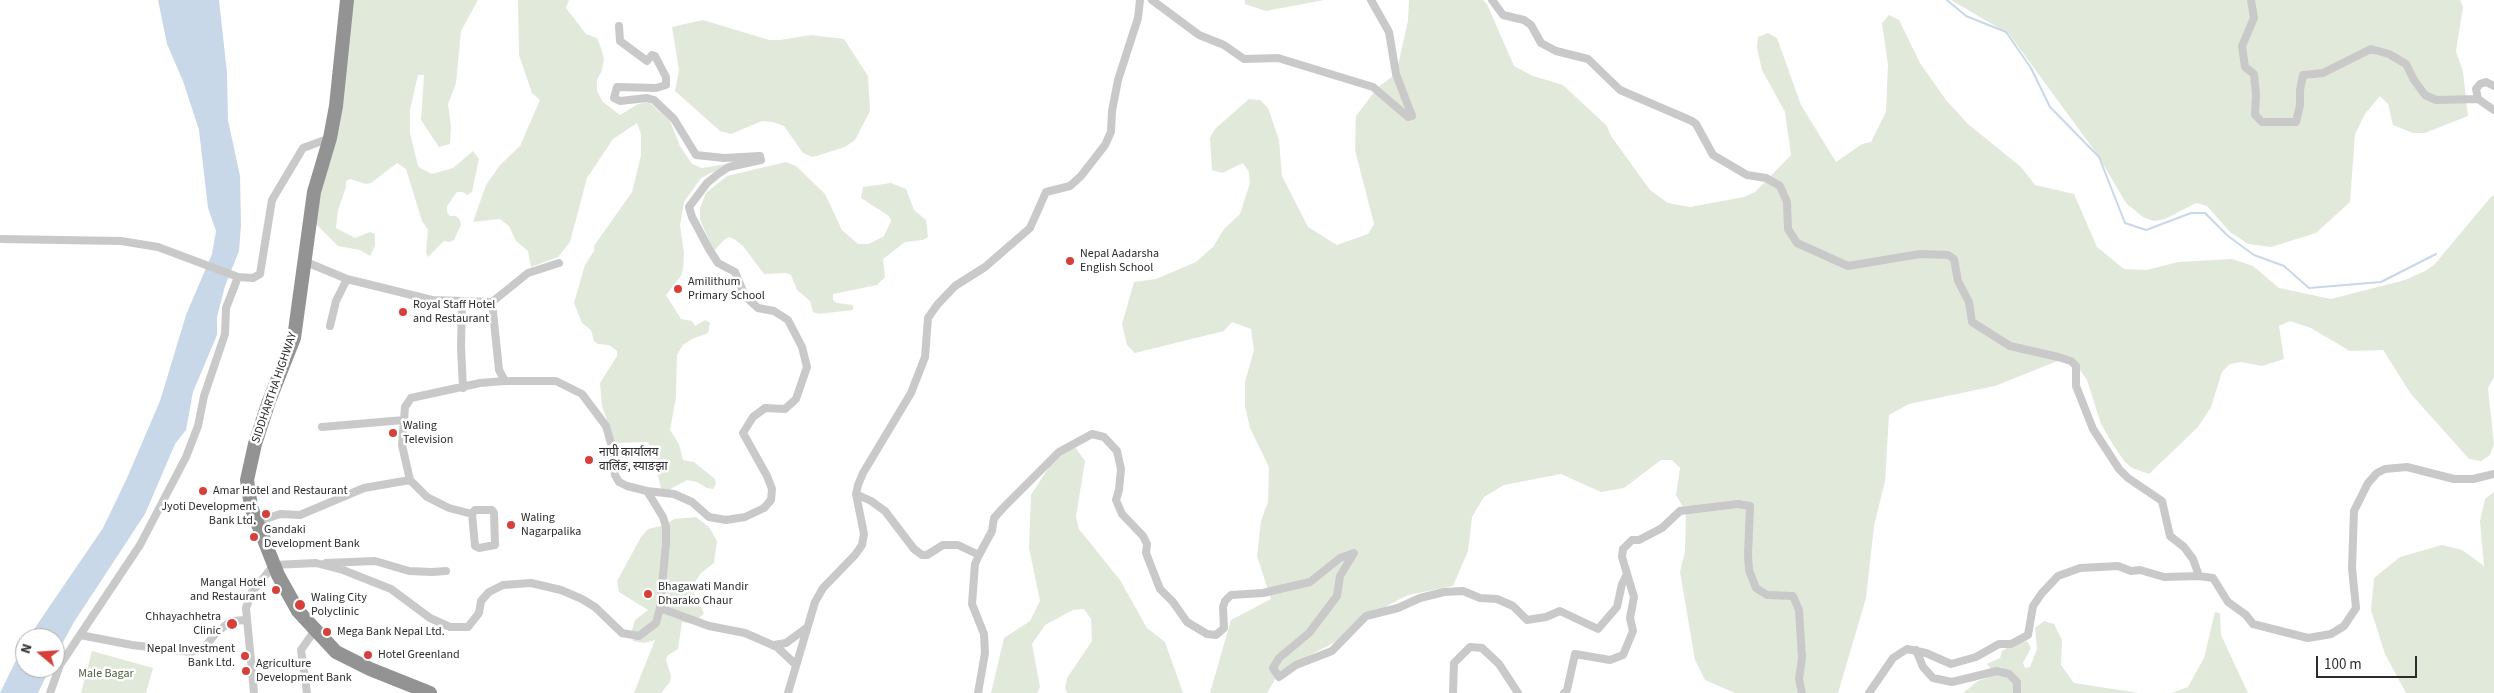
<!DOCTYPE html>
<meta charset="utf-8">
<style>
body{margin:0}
#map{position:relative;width:2494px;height:693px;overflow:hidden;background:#fff;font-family:"Source Sans 3",sans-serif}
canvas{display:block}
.north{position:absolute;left:15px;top:628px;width:50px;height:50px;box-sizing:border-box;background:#fff;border:1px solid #ababab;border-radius:50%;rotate:288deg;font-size:14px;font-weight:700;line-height:20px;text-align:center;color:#2c2c2c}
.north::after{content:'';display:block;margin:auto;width:18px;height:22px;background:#d73f3b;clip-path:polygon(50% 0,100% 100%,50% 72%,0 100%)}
.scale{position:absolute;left:2316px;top:656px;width:101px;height:22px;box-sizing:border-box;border:2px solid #2c2c2c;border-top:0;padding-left:6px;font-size:15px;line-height:18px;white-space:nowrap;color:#2c2c2c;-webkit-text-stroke:4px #fff;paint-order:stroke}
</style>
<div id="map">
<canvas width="2494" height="693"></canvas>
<div class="north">N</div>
<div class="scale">100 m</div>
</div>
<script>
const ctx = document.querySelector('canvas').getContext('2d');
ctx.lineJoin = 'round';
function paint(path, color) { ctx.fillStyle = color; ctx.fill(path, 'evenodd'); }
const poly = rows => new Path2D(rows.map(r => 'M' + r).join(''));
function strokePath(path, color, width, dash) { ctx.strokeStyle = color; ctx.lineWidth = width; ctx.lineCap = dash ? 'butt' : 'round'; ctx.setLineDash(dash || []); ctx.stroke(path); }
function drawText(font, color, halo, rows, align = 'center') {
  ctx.font = font + ' "Source Sans 3","Noto Sans Devanagari",sans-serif'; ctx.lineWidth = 5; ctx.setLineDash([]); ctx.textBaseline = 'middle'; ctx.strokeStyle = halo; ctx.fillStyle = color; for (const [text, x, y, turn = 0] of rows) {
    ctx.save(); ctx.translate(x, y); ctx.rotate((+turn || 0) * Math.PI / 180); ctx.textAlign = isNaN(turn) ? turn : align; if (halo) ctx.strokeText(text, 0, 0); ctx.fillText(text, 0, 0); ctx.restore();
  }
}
paint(poly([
 [351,0,478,0,461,31,456,83,448,104,451,127,450,144,439,147,421,120,424,75,418,75,410,110,410,133,418,166,422,169,432,174,453,168,473,151,479,159,472,192,467,195,463,192,457,192,447,206,447,212,450,216,456,216,460,220,461,225,454,240,449,242,444,241,428,257,426,252,428,230,422,221,406,169,397,163,371,183,366,184,350,179,346,181,346,187,338,210,336,228,355,238,370,232,375,234,375,246,370,256,360,250,338,246,314,222],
 [518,0,569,0,566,8,586,34,597,38,601,48,604,59,602,70,597,80,597,91,603,102,620,115,638,104,649,102,670,121,680,146,692,164,702,168,731,163,701,178,684,202,680,225,684,253,683,270,681,276,666,295,681,319,692,321,695,326,705,320,710,323,708,333,692,339,683,345,677,355,676,397,670,430,679,444,683,460,694,462,715,479,716,484,713,489,707,488,697,482,687,480,667,491,661,489,654,457,648,442,615,443,602,406,600,383,617,356,617,351,609,345,598,344,594,341,591,330,582,323,574,303,585,265,594,251,594,246,632,192,641,155,641,134,637,123,613,139,587,178,570,242,558,257,531,267,528,251,516,241,509,226,500,219,473,222,486,185,500,165,520,146,540,100,532,93,519,55],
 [1245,0,1324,0,1266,11,1245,4],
 [1409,0,1483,0,1487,4,1514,66,1533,76,1563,85,1607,126,1611,136,1650,190,1668,203,1690,207,1744,197,1755,192,1791,155,1785,112,1762,70,1757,48,1758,37,1768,33,1777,38,1801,105,1836,162,1862,144,1871,142,1886,112,1888,65,1882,23,1889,15,1899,20,1920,63,1946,100,1968,124,2021,167,2035,185,2074,194,2097,247,2124,269,2147,270,2178,262,2232,259,2253,266,2279,288,2331,299,2405,280,2425,271,2434,265,2490,198,2494,195,2494,377,2488,388,2494,444,2490,455,2481,461,2469,459,2411,394,2383,350,2350,351,2311,328,2290,321,2279,326,2284,359,2262,366,2241,362,2230,364,2222,372,2211,407,2198,427,2149,474,2132,468,2124,461,2112,443,2101,424,2087,380,2070,356,1995,386,1909,404,1889,415,1885,481,1874,526,1866,598,1838,693,1735,693,1705,680,1695,660,1680,572,1685,551,1686,512,1676,495,1680,468,1672,460,1661,460,1624,488,1601,492,1561,474,1504,485,1484,497,1472,517,1468,551,1453,586,1408,595,1377,611,1339,640,1280,671,1267,693,1210,693,1231,620,1271,599,1257,556,1261,521,1268,502,1269,467,1250,428,1245,406,1245,382,1254,350,1251,329,1232,322,1224,331,1135,353,1127,345,1122,324,1134,282,1156,279,1196,262,1213,247,1224,229,1240,214,1250,183,1249,172,1243,163,1222,173,1212,170,1210,138,1215,129,1249,99,1260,100,1268,108,1279,140,1282,176,1308,227,1337,245,1368,234,1374,224,1355,150,1356,116,1378,87,1396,74,1408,21],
 [1951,0,2460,0,2463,7,2456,51,2463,72,2468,116,2425,133,2413,133,2393,125,2388,104,2380,96,2365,114,2355,134,2350,202,2316,233,2271,247,2248,244,2230,232,2207,206,2196,203,2165,219,2154,221,2143,217,2126,203,2097,154,2009,34],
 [703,20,769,40,780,40,811,35,844,39,868,76,870,111,855,140,845,147,813,157,803,153,784,126,773,122,762,121,731,134,720,131,675,91,679,70,672,27],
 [786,162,796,166,825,194,842,230,858,244,869,244,884,236,891,221,889,216,861,198,863,187,891,183,906,189,914,210,926,220,928,237,923,240,905,242,883,259,885,277,877,285,833,294,833,300,837,303,853,305,853,310,818,314,813,312,810,301,797,290,791,275,786,273,764,274,743,246,734,239,729,237,724,240,714,251,700,220,700,208,706,193,727,176],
 [1072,443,1085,461,1076,517,1079,529,1120,580,1147,628,1165,642,1183,693,1067,693,1065,688,1067,678,1092,641,1091,619,1084,609,1073,610,1045,625,1032,644,1040,687,1037,693,991,693,1004,638,1030,621,1040,601,1029,548,1031,495,1049,467],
 [2494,492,2494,693,2406,693,2385,654,2371,610,2374,578,2400,557,2442,545,2462,550,2484,566,2480,521,2485,499],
 [696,517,709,527,717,541,714,563,701,573,691,588,704,613,693,624,682,622,678,649,668,655,666,660,671,676,670,682,661,693,634,693,655,640,644,643,633,641,632,630,635,620,648,610,619,592,617,581,641,537,648,529,665,525,674,519],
 [2215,612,2220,613,2221,635,2248,693,2172,693,2188,687,2204,658],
 [2044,621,2054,624,2062,640,2061,665,2074,683,2139,693,1963,693,1978,681,2004,672,2002,667,1991,669,1987,664,2000,658,2002,651,2011,645,2027,641,2031,648,2023,663,2025,668,2030,667,2037,649,2035,628],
 [92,651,153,668,146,693,81,693]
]), '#e1e9db');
paint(poly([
 [158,0,219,0,227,73,228,120,240,176,241,225,239,251,225,286,217,317,217,335,193,392,186,430,175,444,145,514,74,622,55,657,55,638,28,638,103,528,127,478,160,401,186,315,212,254,216,231,208,208,199,130,183,81,167,44],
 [25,642,25,668,50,668,38,693,0,693]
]), '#c8d8e8');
strokePath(poly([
 [1947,0,1966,16,2006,32,2031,68,2050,107,2099,157,2125,223,2146,230,2191,213,2205,213,2228,236,2254,255,2284,266,2309,288,2381,282,2436,254]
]), '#c8d8e8', 2);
strokePath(poly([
 [1152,0,1199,35,1224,45,1244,59,1278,58,1373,87,1408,117,1412,116,1396,74,1389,32,1371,0],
 [1492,0,1503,15,1524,20,1531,25,1541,43,1556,51,1588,59,1620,90,1692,121,1696,124,1713,155,1747,175,1766,178,1780,186,1787,202,1788,229,1797,243,1848,266,1920,254,1948,255,1954,259,1958,281,1969,302,1972,322,2010,346,2058,357,2071,361,2076,366,2076,386,2093,429,2119,469,2128,478,2162,501,2170,536,2184,547,2193,559,2199,576],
 [2251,0,2254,18,2242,46,2245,67,2254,74,2256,95,2255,115,2262,122,2296,122,2300,105,2300,90,2303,75,2323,73,2371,49,2389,54,2406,64,2414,80,2425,95,2436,100,2478,99],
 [2494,86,2486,82,2480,84,2476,89,2478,99,2494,110],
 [0,239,121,241,158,247,238,277,253,278,260,274,272,200,303,148,330,138],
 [306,262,347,279,432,300,492,302,528,273,559,263],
 [462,301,461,347,463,388],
 [492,302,499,370,505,381],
 [330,326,336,301,347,279],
 [322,427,404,420],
 [856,494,871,501,885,511,914,549,922,555,927,555,943,545,958,545,979,555,975,564,972,604,984,634,985,653,978,693],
 [472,514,475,546,479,548,495,545,494,513,492,510,475,510,472,514,449,508,427,497,410,480,402,445,405,407,411,398,480,383,505,381,556,381,582,394,606,426,612,447,615,475,619,482,627,486,647,491,674,494,692,502,709,517,726,520,745,517,764,508,771,500,772,489,767,476,743,433,753,417,765,408,785,409,796,399,807,367,802,347,788,320,774,311,758,308,745,296,735,272,718,263,709,249,692,217,689,207,707,183,718,174,729,167,761,160,760,156,724,158,696,155,674,119,654,100,647,98,620,101,614,98,617,87,656,88,666,85,666,77,655,56,652,55,647,61,620,41,619,26],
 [257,522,280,514,300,515,364,488,410,480],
 [979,555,992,531,994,518,1003,508,1059,452,1092,434,1104,437,1117,451,1121,469,1119,490,1116,500,1122,514,1143,536,1147,544,1146,553,1160,589,1173,602,1187,622,1207,634,1216,635,1224,628,1223,607,1225,601,1231,595,1263,593,1310,582,1340,558,1354,553,1340,576,1337,596,1309,633,1279,658,1273,668,1279,677,1296,665,1332,651,1366,616,1398,608,1420,598,1444,592,1463,591,1480,598,1497,599,1513,606,1527,620,1546,617,1560,611,1598,629,1617,607,1622,584,1627,574],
 [326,563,375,561,409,571,432,572,446,571],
 [660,608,709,626,745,633,777,647,796,665],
 [80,635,132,645,191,652,205,647,215,634,231,621,246,620],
 [774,645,786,643,805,629],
 [1916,650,1923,667,1933,678,1952,682,1997,671,2009,674,2017,682,2017,693],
 [50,693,60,665,140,545,186,457,198,426,204,396,225,334,226,308,238,277],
 [254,693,246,608,252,592,274,565,316,563,343,570,391,589,430,618,450,627,468,627,479,613,481,601,489,592,503,585,531,583,561,590,582,599,595,607,622,633,639,636,656,623,660,608,666,543,666,527,663,517,647,491],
 [307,693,301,650,315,630],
 [788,693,815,602,823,588,855,555,862,545,864,534,856,494,858,485,863,473,911,393,925,357,928,318,937,305,955,286,985,267,1030,228,1046,192,1070,186,1081,176,1105,145,1111,132,1112,111,1118,80,1138,18,1140,0],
 [1453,693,1454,663,1470,647,1482,648,1499,664,1518,693],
 [1564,693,1567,690,1575,654,1610,660,1623,655,1633,631,1630,618,1634,597,1622,557,1623,549,1632,540,1639,540,1662,528,1680,511,1738,504,1750,506,1748,555,1749,570,1756,588,1767,595,1793,596,1799,610,1802,658,1799,679,1802,693],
 [1869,693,1893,658,1907,649,1926,653,1951,664,1976,657,1999,644,2011,644,2028,635,2033,606,2042,593,2058,576,2080,568,2118,566,2131,571,2140,570,2164,577,2199,576,2213,578,2228,602,2246,615,2253,624,2308,638,2331,634,2344,626,2356,608,2352,568,2354,511,2368,483,2377,473,2385,469,2407,467,2454,479,2473,479,2494,474]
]), '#c9c9c9', 8);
strokePath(poly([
 [347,0,336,106,330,138,314,192,294,338,269,401,255,444,247,480,251,507,278,575,298,611,336,652,370,669,430,693]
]), '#939393', 14);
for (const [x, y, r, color] of [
 [1070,261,5,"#d73f3b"],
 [678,289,5,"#d73f3b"],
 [403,312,5,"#d73f3b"],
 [393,433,5,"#d73f3b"],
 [589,460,5,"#d73f3b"],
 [203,491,5,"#d73f3b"],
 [266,514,5,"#d73f3b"],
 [511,525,5,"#d73f3b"],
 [254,537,5,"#d73f3b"],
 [276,590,5,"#d73f3b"],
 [648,594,5,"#d73f3b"],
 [300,605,6,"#d73f3b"],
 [232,624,6,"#d73f3b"],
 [327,632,5,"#d73f3b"],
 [368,655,5,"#d73f3b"],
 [245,656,5,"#d73f3b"],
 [246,671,5,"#d73f3b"]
]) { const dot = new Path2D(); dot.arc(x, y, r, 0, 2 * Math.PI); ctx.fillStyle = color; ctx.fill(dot); strokePath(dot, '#fff', 2); }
drawText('12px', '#2c2c2c', '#fff', [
 ["Nepal Aadarsha",1080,254],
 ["English School",1080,268],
 ["Amilithum",688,282],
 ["Primary School",688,296],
 ["Royal Staff Hotel",413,305],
 ["and Restaurant",413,319],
 ["Waling",403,426],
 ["Television",403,440],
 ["नापी कार्यालय",599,453],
 ["वालिंङ, स्याङझा",599,467],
 ["Amar Hotel and Restaurant",213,491],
 ["Jyoti Development",256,507,"right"],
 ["Bank Ltd.",256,521,"right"],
 ["Waling",521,518],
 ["Nagarpalika",521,532],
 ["Gandaki",264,530],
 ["Development Bank",264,544],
 ["Mangal Hotel",266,583,"right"],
 ["and Restaurant",266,597,"right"],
 ["Bhagawati Mandir",658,587],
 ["Dharako Chaur",658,601],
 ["Waling City",311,598],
 ["Polyclinic",311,612],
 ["Chhayachhetra",221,617,"right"],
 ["Clinic",221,631,"right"],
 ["Mega Bank Nepal Ltd.",337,632],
 ["Nepal Investment",235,649,"right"],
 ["Bank Ltd.",235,663,"right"],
 ["Hotel Greenland",378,655],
 ["Agriculture",256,664],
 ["Development Bank",256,678]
], 'left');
drawText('12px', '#2c2c2c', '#fff', [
 ["SIDDHARTHA HIGHWAY",275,388,-71]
]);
drawText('12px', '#4c643e', '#fff', [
 ["Male Bagar",106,674]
]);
</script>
